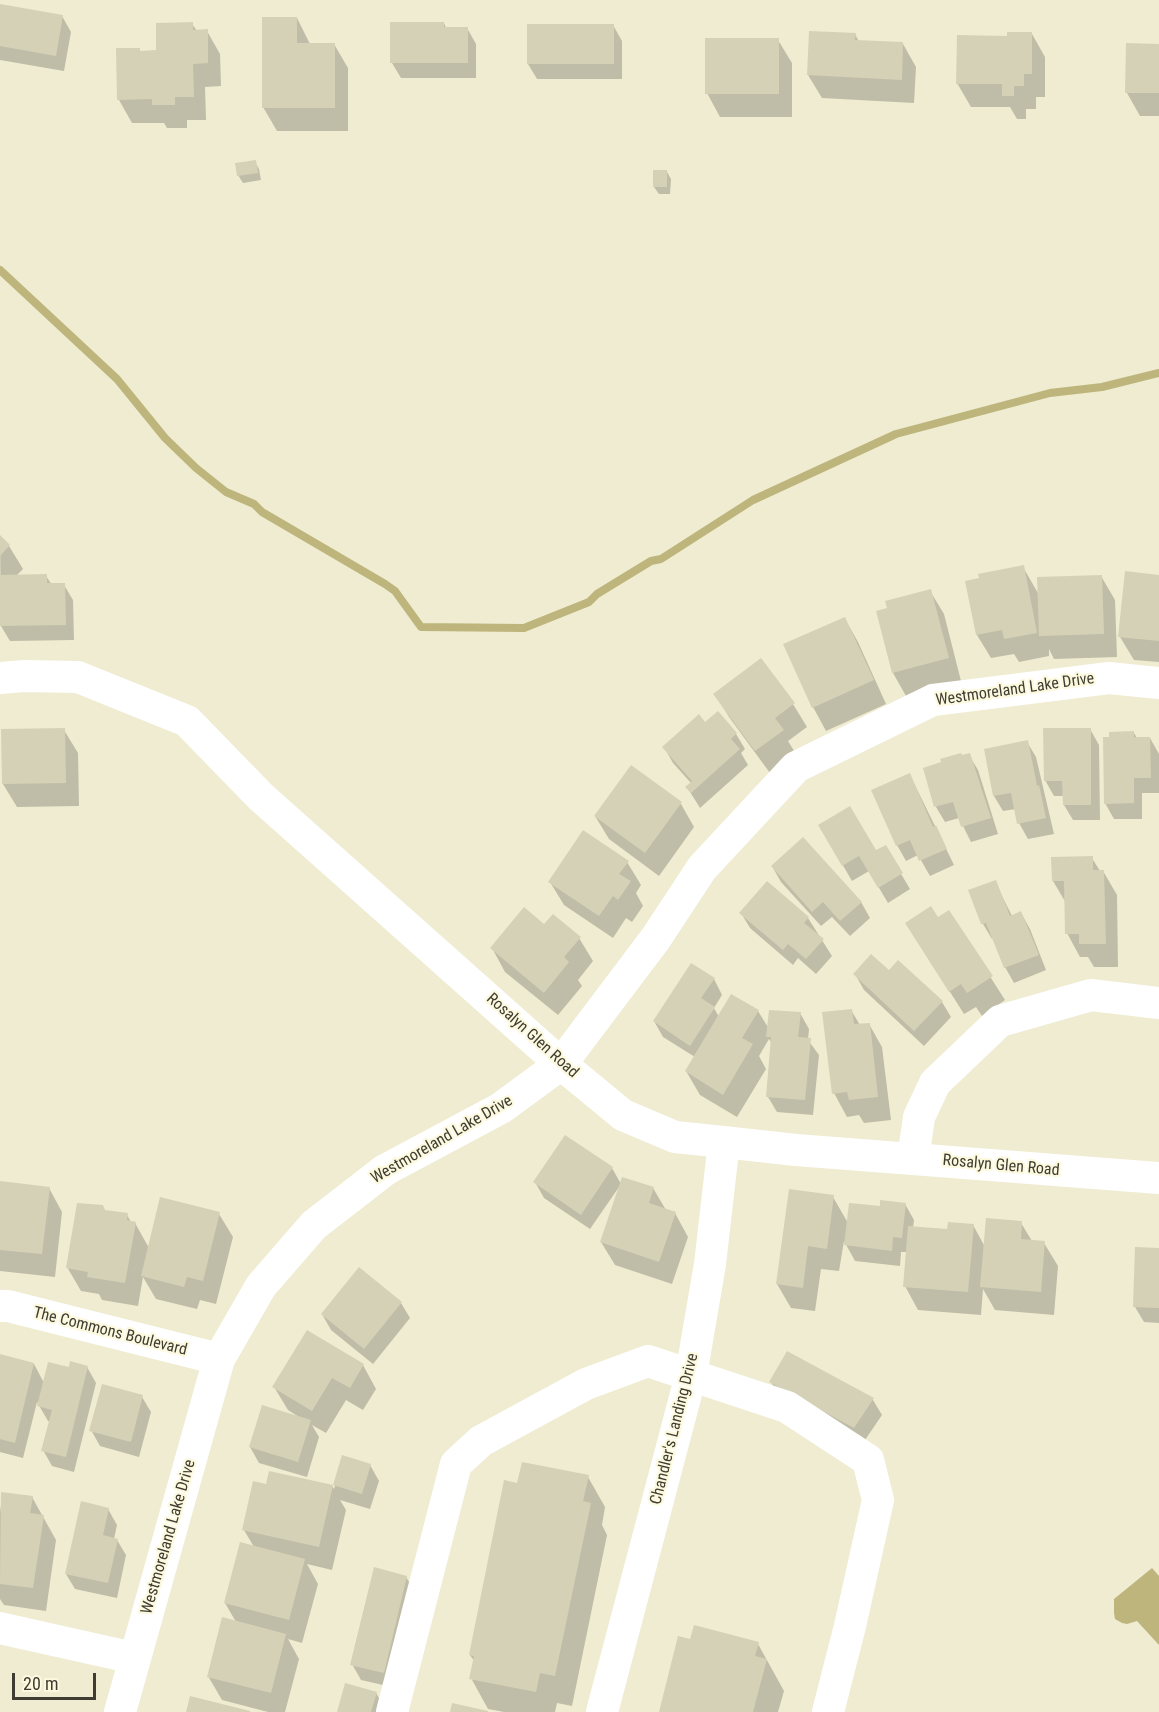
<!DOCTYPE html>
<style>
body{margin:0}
#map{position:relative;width:1159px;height:1712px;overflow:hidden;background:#efecd1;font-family:"Roboto Condensed",sans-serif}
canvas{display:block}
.scale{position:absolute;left:12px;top:1673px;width:84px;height:27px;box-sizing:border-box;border:3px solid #3f3d33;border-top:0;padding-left:8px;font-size:18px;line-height:21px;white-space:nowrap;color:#3f3d33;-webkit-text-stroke:4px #fcf9de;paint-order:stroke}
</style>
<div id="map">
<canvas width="1159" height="1712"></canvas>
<div class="scale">20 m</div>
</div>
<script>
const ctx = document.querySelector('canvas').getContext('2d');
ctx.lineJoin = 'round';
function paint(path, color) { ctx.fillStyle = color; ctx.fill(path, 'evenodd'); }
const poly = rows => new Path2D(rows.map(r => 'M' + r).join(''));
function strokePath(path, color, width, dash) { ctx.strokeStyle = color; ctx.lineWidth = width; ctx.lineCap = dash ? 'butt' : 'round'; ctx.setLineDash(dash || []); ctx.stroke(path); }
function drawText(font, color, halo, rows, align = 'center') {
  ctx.font = font + ' "Roboto Condensed",sans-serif'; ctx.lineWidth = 4.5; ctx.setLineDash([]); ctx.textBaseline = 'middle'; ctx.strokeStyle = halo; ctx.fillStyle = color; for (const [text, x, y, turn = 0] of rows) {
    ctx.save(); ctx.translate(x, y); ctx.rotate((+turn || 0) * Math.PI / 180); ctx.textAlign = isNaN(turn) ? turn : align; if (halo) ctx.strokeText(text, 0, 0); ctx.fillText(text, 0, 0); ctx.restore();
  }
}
paint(poly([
 [1152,1568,1159,1576,1159,1645,1137,1621,1127,1624,1122,1623,1115,1619,1114,1613,1114,1599]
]), '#bdb57c');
paint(poly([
 [0,5,62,16,71,32,64,71,0,60],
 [297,18,310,44,334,44,348,68,348,131,277,131,263,107],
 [444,23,446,28,467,28,476,44,476,78,401,78,392,63],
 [192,24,197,31,207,31,220,54,221,86,205,87,206,120,187,120,187,128,167,128,164,123,132,123,119,100,117,50,158,52],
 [613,25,622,41,622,79,537,79,528,64],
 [855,34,859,42,903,44,916,67,914,103,822,98,808,75],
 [1032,34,1045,57,1045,97,1036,97,1036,109,1026,109,1026,119,1017,119,1010,107,971,107,957,83,1009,38],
 [778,40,792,63,792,117,720,117,707,93],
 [1159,45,1159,116,1140,116,1127,93],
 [255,162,259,169,261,180,243,183,238,175],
 [667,172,671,179,670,194,659,194,654,187],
 [0,537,9,546,23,569,16,576,46,576,52,585,64,585,73,600,74,640,10,641,1,626],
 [1023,567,1039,595,1101,576,1115,600,1117,657,1054,659,1049,649,1049,656,1019,662,1014,654,991,658,977,635,967,582],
 [1159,576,1159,662,1134,660,1120,637],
 [930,591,944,614,961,681,906,696,893,673],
 [845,619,858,642,886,704,826,731,813,707],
 [715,694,793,704,807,727,788,741,796,754,770,773,729,717],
 [718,713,736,734,745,749,741,753,748,765,700,808,687,787,691,783,673,763,664,747,705,724],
 [1090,729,1099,745,1100,820,1073,820,1064,805,1064,796,1054,796,1045,780],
 [64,730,78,753,79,806,17,807,3,784],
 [1134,733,1137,738,1150,738,1159,754,1159,793,1142,793,1142,819,1114,819,1105,803],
 [1027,742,1036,757,1054,834,1028,839,1019,823,1016,809,1003,811,994,796,985,750],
 [969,755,978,770,998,834,971,842,959,818,945,822,936,807,962,757],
 [910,775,954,865,930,876,918,855,906,861,897,845],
 [681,804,694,827,659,876,609,839,595,816],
 [820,826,876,852,885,847,910,889,888,903,869,871,852,881],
 [1092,858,1100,871,1103,871,1117,895,1118,967,1094,967,1088,957,1080,957,1067,933,1066,903,1053,881],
 [627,862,641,885,636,893,643,906,632,922,626,918,613,938,564,905,550,882],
 [772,866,861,902,870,918,850,936,832,917,821,926,781,882],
 [995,882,1012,916,1021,913,1030,929,1046,970,1014,983,1005,967,994,938,992,939,983,924,970,891],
 [949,912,1005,1000,982,1016,976,1007,964,1014,907,924,938,919],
 [741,913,808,918,832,956,816,974,798,958,793,965,750,928],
 [544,926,579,938,593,961,578,980,582,986,558,1015,505,972,492,948],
 [889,973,942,1002,951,1017,924,1046,864,990,855,974],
 [714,979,722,995,714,1008,719,1017,758,1011,769,1029,800,1013,809,1029,808,1040,819,1055,813,1115,777,1112,768,1097,772,1044,769,1039,759,1056,766,1069,737,1117,700,1095,686,1071,695,1057,663,1037,654,1021],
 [851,1010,860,1025,869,1024,882,1047,891,1120,864,1123,859,1115,847,1117,834,1093],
 [612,1168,621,1184,653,1188,666,1210,675,1213,688,1237,672,1284,615,1265,601,1242,619,1187,590,1229,544,1198,535,1182],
 [0,1183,49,1188,62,1212,55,1277,0,1271],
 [833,1197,848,1223,881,1208,905,1204,914,1220,913,1228,949,1231,973,1225,985,1247,1021,1223,1032,1241,1044,1243,1058,1266,1054,1315,995,1310,983,1289,981,1315,918,1310,905,1286,908,1252,901,1252,900,1266,855,1261,844,1241,839,1271,821,1269,815,1311,791,1308,777,1284],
 [105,1211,127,1215,131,1222,135,1223,149,1248,219,1214,233,1237,216,1304,200,1300,197,1309,156,1299,143,1277,138,1306,102,1300,99,1294,81,1291,67,1267],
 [1159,1249,1159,1323,1144,1322,1135,1307],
 [401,1303,410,1318,373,1364,331,1330,322,1314],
 [788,1354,873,1400,882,1415,863,1443,780,1398,771,1382],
 [0,1356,34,1364,44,1383,70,1369,87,1367,96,1383,74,1472,52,1466,43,1450,50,1422,48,1421,37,1402,23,1458,0,1452],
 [363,1365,376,1389,363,1410,346,1400,326,1433,312,1425,319,1437,307,1477,259,1463,250,1447,299,1417,288,1410,274,1387],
 [142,1397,151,1412,139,1457,100,1446,91,1430],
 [343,1457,370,1465,379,1481,370,1509,340,1500,346,1510,332,1570,307,1564,318,1584,302,1643,288,1639,299,1659,285,1712,268,1712,222,1700,208,1676,236,1622,225,1603,254,1547,244,1530,267,1486,332,1486,334,1489],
 [588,1477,605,1507,602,1525,607,1535,572,1706,557,1703,555,1712,504,1712,488,1709,471,1678,474,1661,470,1655,519,1485],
 [3,1493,32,1497,56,1540,46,1611,4,1605,0,1599,0,1512],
 [108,1509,117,1525,114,1539,117,1540,126,1555,117,1598,75,1589,66,1574],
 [406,1577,416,1593,392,1687,361,1680,352,1664],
 [691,1641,758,1644,784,1691,778,1712,660,1712],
 [376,1693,385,1708,384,1712,339,1712]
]), '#0003');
strokePath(poly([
 [0,270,117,379,165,438,196,468,226,492,254,504,262,512,385,584,395,591,421,627,524,628,589,602,597,594,651,561,661,559,753,500,896,434,1050,393,1102,387,1159,373]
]), '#bdb57c', 8);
paint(poly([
 [0,4,63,15,56,56,0,46],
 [262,17,297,17,297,43,335,43,335,108,262,108],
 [193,22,193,30,208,29,208,63,193,64,194,97,175,97,175,105,152,105,152,99,117,100,116,48,140,48,140,51,156,50,156,23],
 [390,22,444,22,444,27,468,27,468,63,390,63],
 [527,24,614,24,614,64,527,64],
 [809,31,856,33,855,40,903,42,902,80,807,75],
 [1007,32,1032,32,1032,74,1024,74,1024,86,1014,86,1014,96,1002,96,1002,84,956,84,957,35,1007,36],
 [705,38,779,38,779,94,705,94],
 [1126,43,1159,44,1159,93,1125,93],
 [256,160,258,173,237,176,235,163],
 [653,170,667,170,667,187,653,187],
 [0,535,10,545,0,556],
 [1024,565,1037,633,1004,639,1002,630,976,635,965,581,979,578,978,574],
 [1125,571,1159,575,1159,641,1118,637],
 [47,574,47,583,65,583,66,625,0,626,0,575],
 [1102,575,1104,634,1039,636,1037,577],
 [931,589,949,658,892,673,876,611,887,608,885,601],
 [845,617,874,680,812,708,783,644],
 [761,658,795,703,775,718,784,730,755,751,713,694],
 [718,711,737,733,731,739,740,749,691,793,685,787,692,781,662,747,699,714,705,722],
 [65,728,66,783,2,784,1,729],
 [1043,728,1091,728,1091,805,1063,805,1062,781,1044,781],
 [1134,731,1134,737,1150,737,1151,778,1134,778,1134,803,1104,804,1103,737,1109,737,1109,732],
 [1028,740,1037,786,1039,785,1046,818,1017,824,1011,793,993,796,984,749],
 [961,753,962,755,970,753,991,818,961,827,953,802,934,807,923,768,941,762,940,759],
 [631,765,682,802,645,853,594,816],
 [910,773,933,827,936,825,947,849,919,861,910,840,896,846,871,790],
 [850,806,876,850,886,845,903,873,878,888,859,856,842,866,818,825],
 [583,830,629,861,619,874,631,881,618,900,613,896,599,916,548,882],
 [803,837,862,902,840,921,823,902,812,912,771,866],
 [1093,856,1093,870,1104,870,1106,944,1079,944,1079,934,1065,934,1064,881,1052,881,1051,857],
 [996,880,1010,916,1021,911,1039,955,1004,968,986,923,981,924,968,890],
 [767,881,809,917,804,923,824,939,806,959,788,944,783,950,739,913],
 [931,906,938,917,949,910,993,976,967,993,961,984,949,992,905,923],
 [524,907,544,924,553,914,581,937,564,957,569,962,544,993,490,948],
 [871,954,889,970,898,960,943,1001,914,1031,853,974],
 [691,963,715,978,701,998,715,1007,690,1046,653,1021],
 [731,994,759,1010,742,1038,753,1044,723,1095,685,1071],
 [852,1009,854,1024,870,1023,878,1097,849,1100,847,1092,832,1094,822,1012],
 [769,1010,801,1012,798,1037,811,1038,805,1100,766,1097,771,1037,766,1037],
 [565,1135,613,1167,581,1215,533,1182],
 [622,1177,654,1187,649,1203,676,1212,659,1262,600,1242],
 [0,1181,50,1187,42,1254,0,1250],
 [789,1189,834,1195,827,1249,808,1246,803,1288,776,1284],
 [160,1197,220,1212,203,1281,187,1277,184,1287,141,1276],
 [880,1200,906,1203,902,1238,893,1237,892,1251,844,1245,849,1203,880,1206],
 [77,1203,103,1205,105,1210,128,1213,127,1220,136,1222,125,1283,87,1277,88,1272,66,1268],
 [986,1218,1022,1221,1021,1239,1045,1241,1041,1292,980,1287],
 [948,1222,974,1224,968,1292,903,1287,908,1226,947,1229],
 [1135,1247,1159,1248,1159,1308,1133,1307],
 [359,1267,402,1302,364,1349,321,1314],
 [307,1330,364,1364,350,1388,332,1378,312,1411,272,1387],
 [787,1351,874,1398,854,1428,769,1382],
 [0,1354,34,1363,15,1443,0,1439],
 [70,1361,88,1366,66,1457,41,1451,52,1410,37,1406,48,1362,69,1367],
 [102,1384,143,1395,131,1442,89,1431],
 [262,1405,311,1420,298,1462,249,1447],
 [342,1455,371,1464,362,1494,333,1485],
 [522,1462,589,1475,583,1501,591,1503,555,1676,540,1673,536,1692,469,1679,474,1656,469,1655,504,1480,517,1483],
 [269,1471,333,1485,319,1547,242,1530,253,1481,266,1484],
 [1,1492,33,1496,30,1513,44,1515,33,1588,0,1584],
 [81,1501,109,1508,103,1535,118,1539,108,1583,65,1574],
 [240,1542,305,1559,289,1620,224,1603],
 [374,1567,407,1576,384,1673,350,1665],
 [222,1617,286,1634,271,1693,207,1677],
 [694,1625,759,1642,755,1656,767,1659,753,1712,659,1712,678,1636,690,1639],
 [345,1683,377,1692,371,1712,337,1712],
 [190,1696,250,1711,250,1712,186,1712],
 [452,1703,488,1711,488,1712,450,1712]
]), '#d5d1b7');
strokePath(poly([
 [0,678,24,676,78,677,187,721,261,797,561,1064,623,1115,675,1137,714,1141,796,1150,1159,1178],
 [913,1159,919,1117,935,1083,1000,1021,1091,995,1159,1003],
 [0,1306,8,1306,219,1359],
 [0,1628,134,1658],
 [120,1712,219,1359,261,1286,314,1225,385,1170,501,1108,561,1064,656,938,702,868,796,767,933,700,1109,678,1159,683],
 [392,1712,456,1464,481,1441,586,1384,648,1361,787,1407,868,1460,878,1500,850,1626,828,1712],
 [602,1712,691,1375,710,1264,724,1142]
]), '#fff', 32);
drawText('16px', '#3f3d33', '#fcf9de', [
 ["Westmoreland Lake Drive",1015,690,-8],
 ["Rosalyn Glen Road",532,1036,42],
 ["Westmoreland Lake Drive",442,1140,-30],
 ["Rosalyn Glen Road",1001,1166,5],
 ["The Commons Boulevard",110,1332,14],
 ["Chandler's Landing Drive",675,1429,-76],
 ["Westmoreland Lake Drive",169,1537,-74]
]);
</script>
